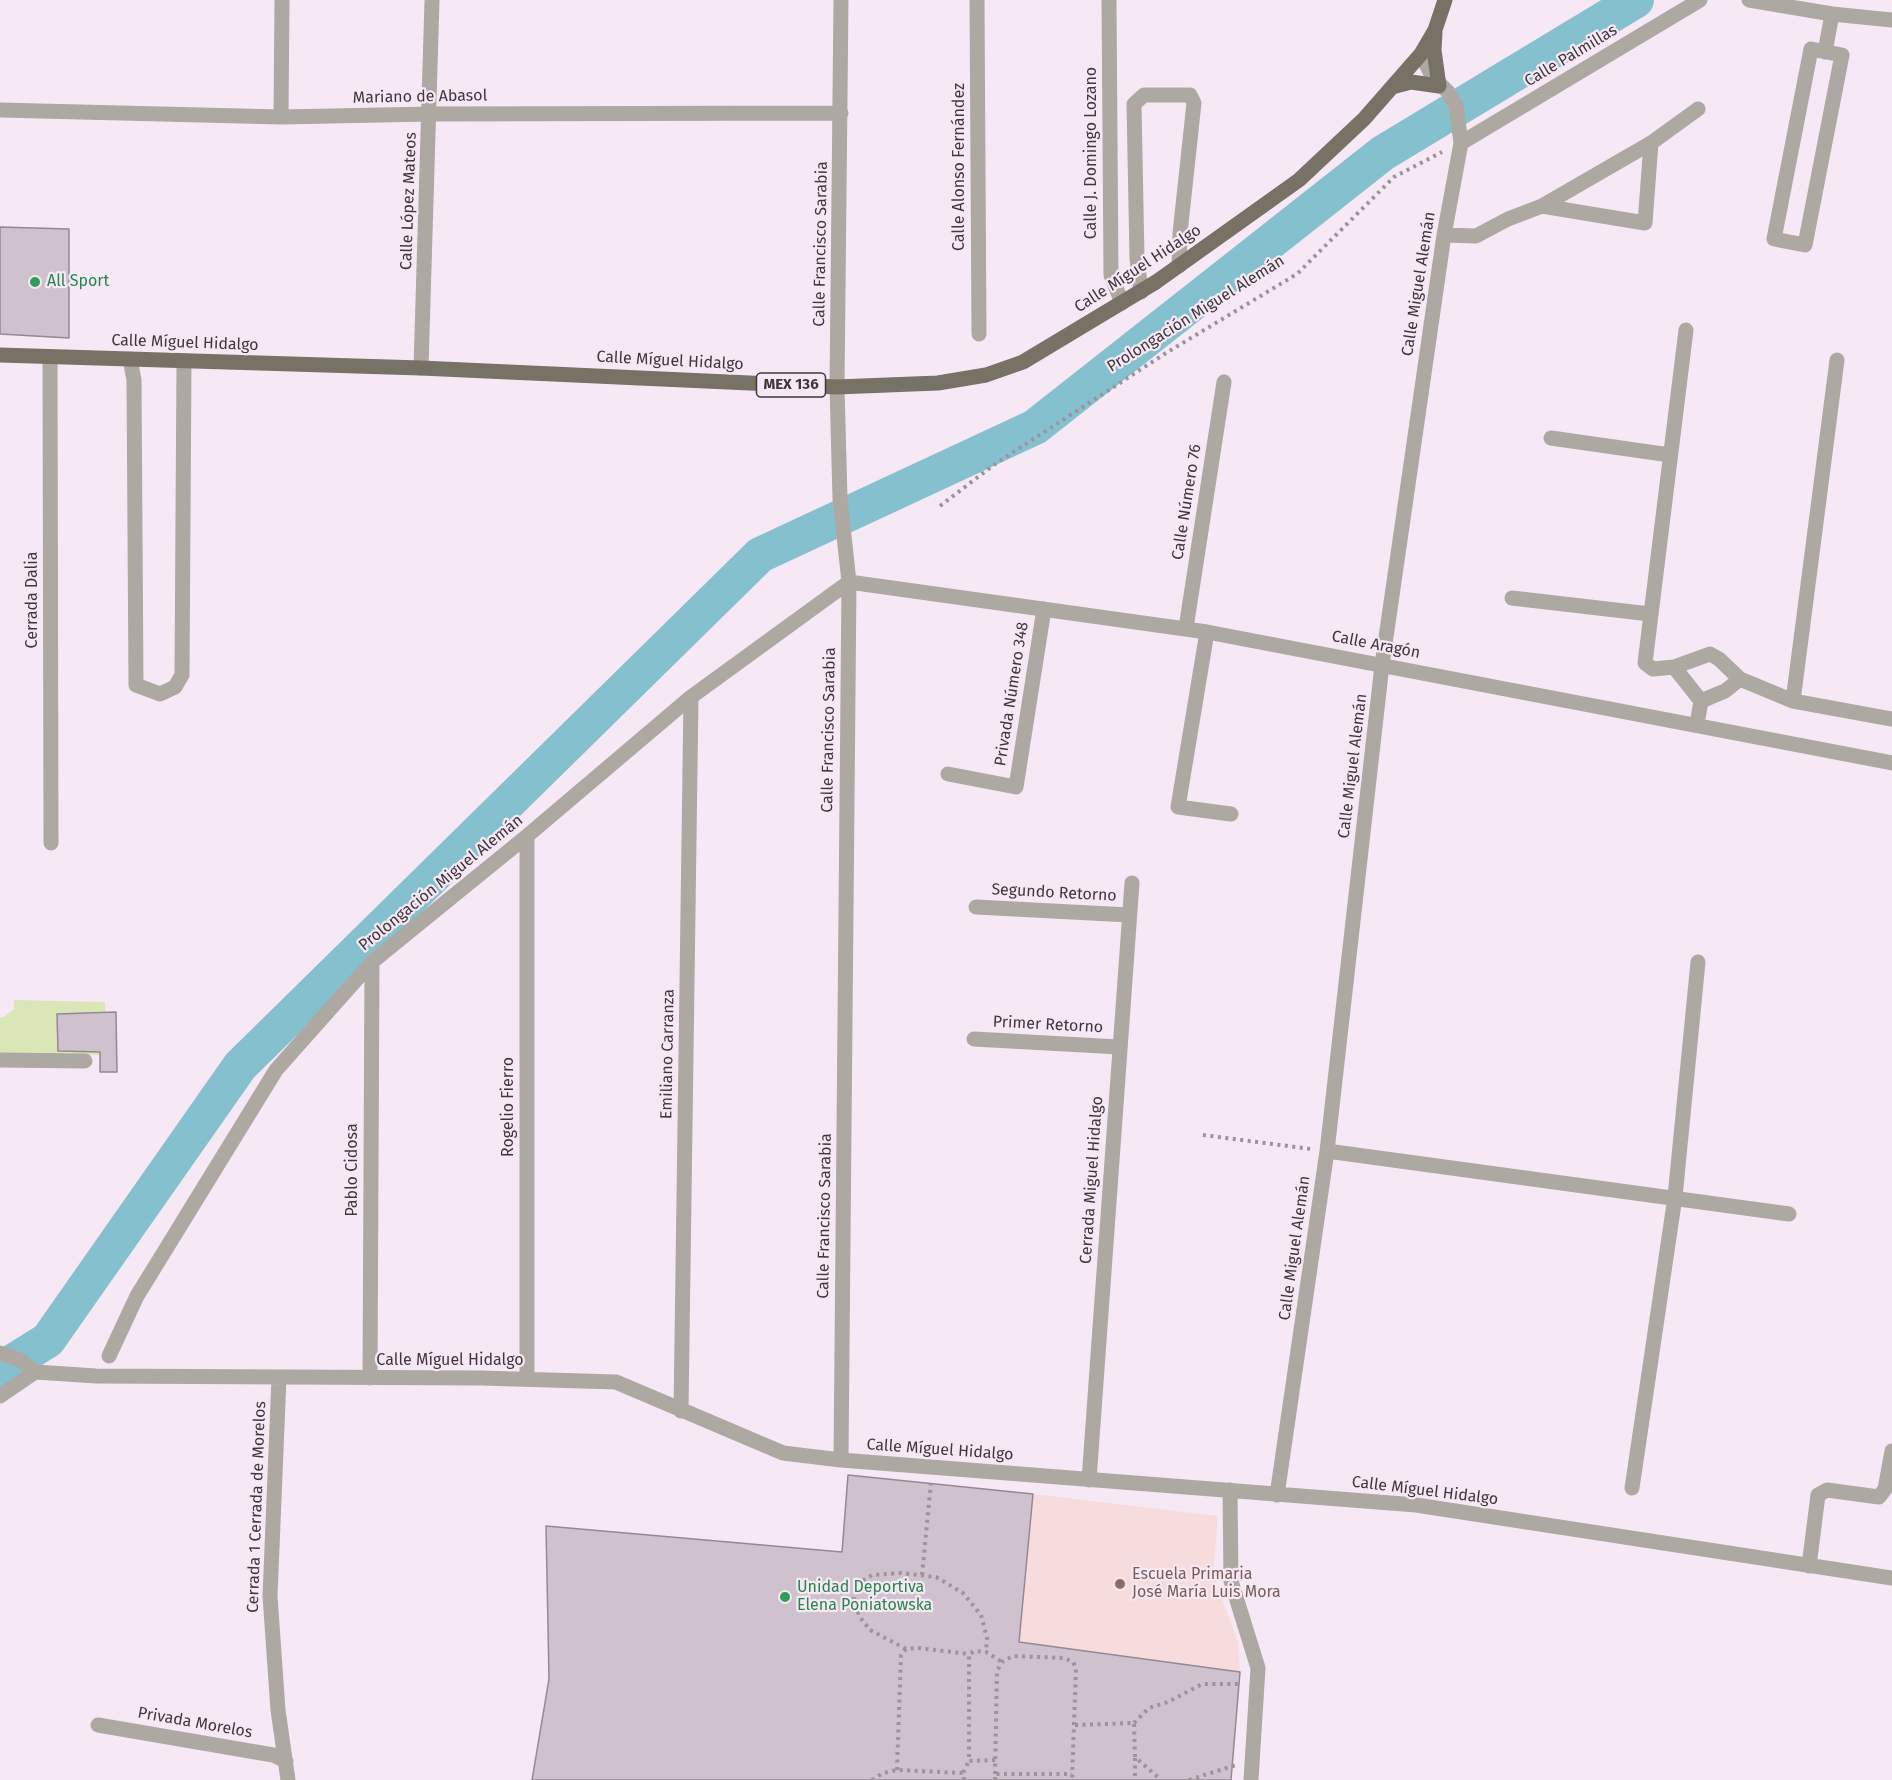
<!DOCTYPE html>
<meta charset="utf-8">
<style>
body{margin:0}
canvas{display:block;background:#f7e8f5}
</style>
<canvas width="1892" height="1780"></canvas>
<script>
const ctx = document.querySelector('canvas').getContext('2d');
ctx.lineJoin = 'round';
function paint(path, color) { ctx.fillStyle = color; ctx.fill(path, 'evenodd'); }
const poly = rows => new Path2D(rows.map(r => 'M' + r).join(''));
function strokePath(path, color, width, dash) { ctx.strokeStyle = color; ctx.lineWidth = width; ctx.lineCap = dash ? 'butt' : 'round'; ctx.setLineDash(dash || []); ctx.stroke(path); }
function drawText(font, color, halo, rows, align = 'center') {
  ctx.font = font + ' "Fira Sans",sans-serif'; ctx.lineWidth = 4.5; ctx.setLineDash([]); ctx.textBaseline = 'middle'; ctx.strokeStyle = halo; ctx.fillStyle = color; for (const [text, x, y, turn = 0] of rows) {
    ctx.save(); ctx.translate(x, y); ctx.rotate((+turn || 0) * Math.PI / 180); ctx.textAlign = isNaN(turn) ? turn : align; if (halo) ctx.strokeText(text, 0, 0); ctx.fillText(text, 0, 0); ctx.restore();
  }
}
paint(poly([
 [1033,1494,1218,1516,1213,1574,1238,1642,1240,1672,1019,1642]
]), '#f7dcdd');
paint(poly([
 [14,1000,105,1002,107,1055,0,1054,0,1017,4,1017,14,1009]
]), '#dae6b7');
strokePath(poly([
 [0,1370,48,1340,240,1066,760,555,1035,427,1383,153,1636,0]
]), '#85c0cf', 36);
const building = poly([
 [0,227,69,229,69,338,0,334,0,227],
 [116,1012,117,1072,100,1072,100,1052,58,1051,57,1014,116,1012],
 [848,1475,1033,1494,1019,1642,1240,1672,1231,1780,532,1780,549,1679,546,1526,842,1552,848,1475]
]);
paint(building, '#cfc1ce');
strokePath(building, '#958894', 1.5);
strokePath(poly([
 [940,506,995,464,1166,353,1297,274,1394,177,1442,152],
 [1203,1135,1311,1149],
 [922,1575,931,1483],
 [906,1649,870,1630,859,1616,854,1598,859,1583,872,1575,901,1573,936,1577,963,1593,981,1615,987,1638,986,1652],
 [1134,1723,1149,1708,1168,1702,1202,1684,1242,1684],
 [1075,1725,1134,1723,1135,1757,1161,1780],
 [1135,1758,1135,1780],
 [995,1760,969,1761,969,1654,975,1651,986,1652,1002,1662],
 [897,1770,901,1655,906,1649,918,1648,969,1654],
 [995,1774,997,1671,1002,1662,1013,1656,1064,1658,1073,1662,1076,1668,1072,1780],
 [872,1780,883,1773,897,1770,963,1773],
 [964,1780,963,1773,969,1761],
 [995,1780,995,1774,1072,1774],
 [1189,1780,1236,1765]
]), '#9d939c', 4, [3, 4.5]);
strokePath(poly([
 [977,0,979,334],
 [1109,0,1111,275,1122,303],
 [1749,0,1832,14,1892,20],
 [1811,49,1842,55,1805,245,1774,239,1811,49],
 [1825,52,1832,14],
 [0,110,281,117,431,114,841,113],
 [281,117,282,0],
 [1461,143,1700,0],
 [1542,206,1645,223,1651,143],
 [1444,235,1476,236,1508,219,1542,206,1651,143,1698,109],
 [1141,292,1137,258,1134,104,1144,95,1190,95,1194,103,1180,233,1179,266],
 [1686,330,1645,663,1653,669,1674,667,1710,654,1719,659,1740,679,1793,701,1892,719],
 [50,357,51,843],
 [130,359,134,380,136,685,160,694,175,687,182,675,184,361],
 [421,368,432,0],
 [1551,438,1670,455],
 [1512,598,1650,614],
 [1186,628,1224,382],
 [1207,632,1178,807,1231,814],
 [1674,667,1701,701,1697,724],
 [1701,701,1725,691,1740,679],
 [1793,701,1837,360],
 [948,774,1016,787,1044,609],
 [976,907,1129,915],
 [974,1039,1119,1047],
 [0,1060,85,1061],
 [1327,1151,1789,1214],
 [0,1353,20,1360,35,1372,96,1376,481,1378,616,1382,783,1453,841,1460,1416,1505,1892,1578],
 [109,1356,137,1296,276,1070,372,962,527,836,691,697,849,582,1207,632,1892,763],
 [279,1378,270,1596,278,1710,288,1780],
 [370,1378,372,962],
 [527,1379,527,836],
 [0,1396,35,1372],
 [681,1411,691,697],
 [841,1460,849,582,840,499,837,387,841,0],
 [1089,1480,1132,883],
 [1632,1488,1675,1197,1698,962],
 [1230,1490,1231,1581,1258,1668,1251,1780],
 [1277,1495,1327,1151,1382,665,1444,235,1461,143,1456,106,1448,92,1432,76,1421,54],
 [1809,1566,1818,1495,1827,1490,1879,1497,1885,1489,1892,1451],
 [98,1725,273,1755,286,1761]
]), '#ada9a2', 15);
strokePath(poly([
 [1392,87,1411,82,1439,86,1434,50,1435,33],
 [0,355,421,368,837,387,938,383,986,375,1023,362,1156,282,1299,180,1364,119,1421,54,1435,30,1445,0]
]), '#787165', 15);
for (const [x, y, r, color] of [
 [35,282,6,"#2e9e5b"],
 [1120,1584,6,"#8d6e63"],
 [785,1597,6,"#2e9e5b"]
]) { const dot = new Path2D(); dot.arc(x, y, r, 0, 2 * Math.PI); ctx.fillStyle = color; ctx.fill(dot); strokePath(dot, '#f7e8f5', 2); }
for (const [x, y, w] of [
 [791,385,69]
]) { const box = new Path2D(); box.roundRect(x - w / 2, y - 12, w, 24, 4.5); ctx.fillStyle = '#f7e8f5'; ctx.fill(box); strokePath(box, '#3e383d', 1.5); }
drawText('bold 15px', '#3e383d', null, [
 ["MEX 136",791,385]
]);
drawText('16px', '#3e383d', '#f7e8f5', [
 ["Calle Palmillas",1571,56,-31],
 ["Mariano de Abasol",420,97,-1],
 ["Calle J. Domingo Lozano",1092,153,-90],
 ["Calle Alonso Fernández",960,167,-90],
 ["Calle López Mateos",409,201,-88],
 ["Calle Francisco Sarabia",821,244,-89],
 ["Calle Míguel Hidalgo",1138,269,-33],
 ["Calle Miguel Alemán",1419,284,-81],
 ["Prolongación Miguel Alemán",1196,314,-32],
 ["Calle Míguel Hidalgo",185,343,2],
 ["Calle Míguel Hidalgo",670,361,3],
 ["Calle Número 76",1187,502,-81],
 ["Cerrada Dalia",33,600,-90],
 ["Calle Aragón",1376,645,11],
 ["Privada Número 348",1012,694,-81],
 ["Calle Francisco Sarabia",829,730,-89],
 ["Calle Miguel Alemán",1353,766,-83],
 ["Prolongación Miguel Alemán",441,883,-39],
 ["Segundo Retorno",1054,893,3],
 ["Primer Retorno",1048,1025,3],
 ["Emiliano Carranza",668,1054,-89],
 ["Rogelio Fierro",509,1107,-90],
 ["Pablo Cidosa",353,1170,-90],
 ["Cerrada Miguel Hidalgo",1092,1180,-86],
 ["Calle Francisco Sarabia",825,1216,-89],
 ["Calle Miguel Alemán",1295,1248,-82],
 ["Calle Míguel Hidalgo",450,1361],
 ["Calle Míguel Hidalgo",940,1450,4],
 ["Calle Míguel Hidalgo",1425,1491,7],
 ["Cerrada 1 Cerrada de Morelos",257,1507,-88],
 ["Privada Morelos",195,1723,10]
]);
drawText('16px', '#27864d', '#f7e8f5', [
 ["All Sport",47,282],
 ["Unidad Deportiva",797,1588],
 ["Elena Poniatowska",797,1606]
], 'left');
drawText('16px', '#785e54', '#f7e8f5', [
 ["Escuela Primaria",1132,1575],
 ["José María Luis Mora",1132,1593]
], 'left');
</script>
